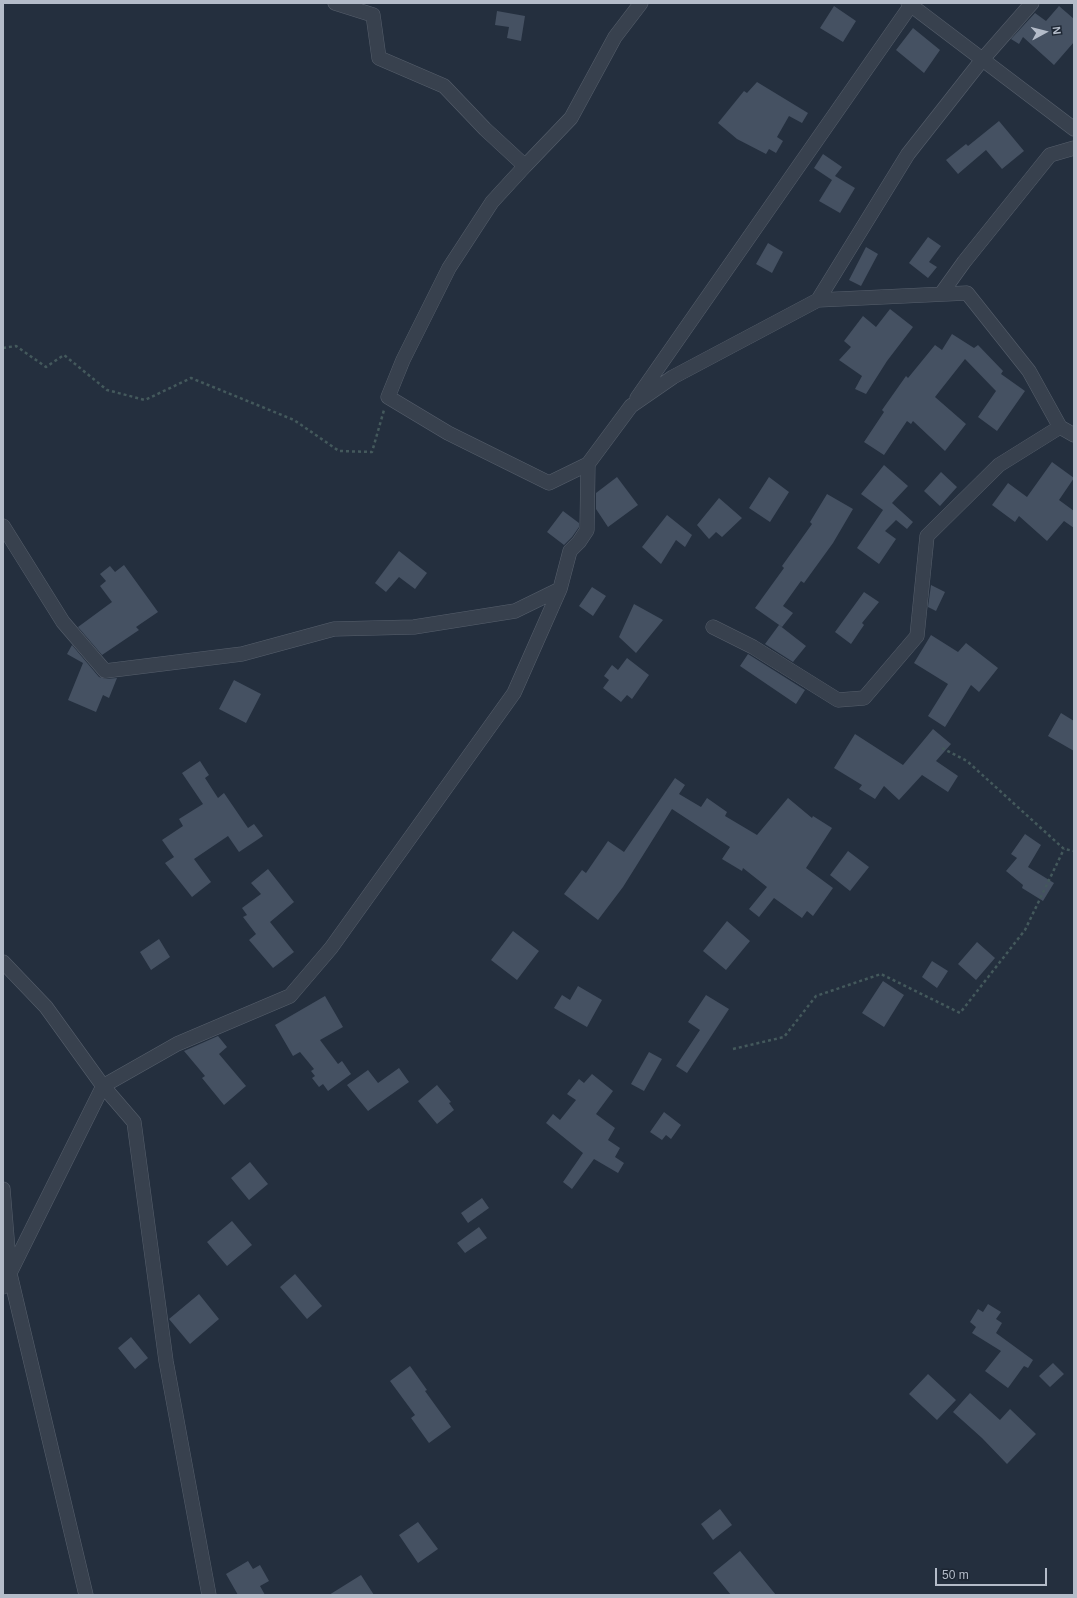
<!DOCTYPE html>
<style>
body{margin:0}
#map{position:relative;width:1077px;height:1598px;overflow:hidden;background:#242f3e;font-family:Helvetica,sans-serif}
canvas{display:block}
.frame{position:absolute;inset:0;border:4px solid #b4bcc9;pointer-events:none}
.north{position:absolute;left:1025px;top:12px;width:40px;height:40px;-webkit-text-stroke:3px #1d2633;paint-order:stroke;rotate:83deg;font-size:11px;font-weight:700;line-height:16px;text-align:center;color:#b4bcc9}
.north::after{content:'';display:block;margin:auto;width:14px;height:18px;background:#b4bcc9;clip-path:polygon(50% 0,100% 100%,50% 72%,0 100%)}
.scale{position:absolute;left:935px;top:1568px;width:112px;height:18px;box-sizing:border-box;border:2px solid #b4bcc9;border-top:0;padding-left:5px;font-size:12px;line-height:14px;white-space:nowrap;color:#b4bcc9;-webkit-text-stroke:3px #1d2633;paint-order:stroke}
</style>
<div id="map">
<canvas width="1077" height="1598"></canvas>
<div class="frame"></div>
<div class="north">N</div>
<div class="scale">50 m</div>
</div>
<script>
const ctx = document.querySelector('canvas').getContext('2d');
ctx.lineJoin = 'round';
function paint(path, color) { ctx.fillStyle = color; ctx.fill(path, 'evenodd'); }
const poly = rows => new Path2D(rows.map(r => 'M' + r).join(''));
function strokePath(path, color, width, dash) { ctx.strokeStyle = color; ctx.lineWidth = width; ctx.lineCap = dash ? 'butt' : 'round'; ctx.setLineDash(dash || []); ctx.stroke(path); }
paint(poly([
 [834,6,856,21,843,42,820,28],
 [1059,6,1074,19,1074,42,1054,65,1023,37,1019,44,1011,39,1035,13,1046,21],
 [497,11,525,16,521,41,507,38,509,27,495,25],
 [913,28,940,50,924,73,896,50],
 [757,82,808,113,802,123,789,116,777,137,783,141,776,153,769,149,766,154,737,139,718,123,744,91,747,93],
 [999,121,1024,151,1002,169,986,150,958,174,946,160,966,144,968,146],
 [823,154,842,167,835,176,855,188,840,213,819,201,832,180,814,168],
 [928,237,941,246,929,262,937,267,928,278,909,263],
 [768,243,783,252,772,273,756,264],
 [866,247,878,254,861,286,849,280],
 [890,309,913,327,887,361,866,394,855,389,862,376,839,360,851,347,844,341,863,316,876,327],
 [952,334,974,348,978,345,1003,371,1001,374,1025,391,997,431,978,417,996,391,965,359,935,397,966,424,945,451,913,421,911,424,907,421,884,455,864,442,884,412,882,410,906,376,908,378,935,345,942,350],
 [1052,462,1074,478,1059,500,1074,511,1074,528,1064,521,1047,541,1019,516,1015,522,992,505,1008,483,1027,497],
 [884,465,908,486,892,503,913,522,907,529,896,520,885,531,896,539,879,564,857,548,883,510,861,494],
 [941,472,957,487,940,506,924,491],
 [617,477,638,505,608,527,596,509,596,493],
 [769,477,789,492,770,522,749,508],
 [827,494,853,509,833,543,804,583,801,581,783,606,793,613,782,627,755,608,784,568,782,566,812,524,810,522],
 [719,498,742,518,722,537,716,532,709,539,697,525],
 [563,511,579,523,579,527,572,537,564,545,547,532],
 [667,515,692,535,685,547,676,540,661,564,642,547],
 [399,551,427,573,415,589,399,577,386,592,375,583],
 [124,565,158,612,136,627,139,630,102,655,78,627,112,602,100,586,106,581,100,574,110,566,115,572],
 [931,585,945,592,936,611,928,607],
 [592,587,606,596,593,616,579,606],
 [864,592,879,602,862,623,864,625,851,644,835,632],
 [634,604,663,620,636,653,619,637],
 [779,625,806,646,793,662,765,644],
 [931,635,958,652,966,643,998,668,979,692,971,685,945,727,928,716,948,684,914,663],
 [72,645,99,677,106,679,117,678,109,698,103,695,96,712,68,700,83,663,67,654],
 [748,654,805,690,796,704,740,666],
 [627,658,649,675,632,699,627,695,621,702,603,688,609,680,604,676,612,665,618,670],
 [234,680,261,694,246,723,219,709],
 [1061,713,1074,721,1074,751,1048,736],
 [933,729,951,744,936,761,958,776,948,792,922,775,899,800,884,786,875,799,859,789,862,785,834,768,855,734,903,765],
 [200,761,209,775,205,778,218,798,224,793,248,828,254,824,263,836,239,852,228,836,194,859,211,882,192,897,165,863,174,857,162,840,183,826,179,819,203,804,182,773],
 [675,778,685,785,679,794,701,807,707,798,727,812,725,816,757,835,788,798,812,818,813,816,832,828,806,868,833,888,813,916,807,911,802,918,774,898,759,917,749,909,767,887,743,868,742,871,722,859,730,847,672,809,623,887,598,920,564,894,582,870,586,873,608,841,624,852],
 [1025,834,1041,845,1028,867,1054,883,1043,901,1022,888,1023,885,1006,871,1017,858,1011,854],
 [848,851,869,867,850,891,830,875],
 [268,869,294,902,270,922,294,952,273,968,249,940,256,934,243,917,247,915,242,908,261,894,251,883],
 [727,921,750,941,726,970,703,951],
 [513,931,539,951,517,980,491,960],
 [159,939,170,957,151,970,140,952],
 [977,942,995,958,976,980,958,964],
 [932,961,948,971,937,988,922,977],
 [883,981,904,995,884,1027,862,1013],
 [578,986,602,1000,587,1027,554,1008,562,995,570,1000],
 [706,995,729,1009,687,1073,676,1066,700,1030,688,1022],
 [325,996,343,1027,320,1040,338,1064,342,1061,351,1074,328,1091,323,1084,319,1087,312,1078,315,1076,311,1071,314,1069,300,1052,293,1056,275,1025],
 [218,1036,227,1047,219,1054,246,1086,224,1105,202,1078,205,1076,184,1051],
 [649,1052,662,1059,644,1091,631,1084],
 [399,1068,409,1082,368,1111,347,1085,368,1070,378,1083],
 [592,1074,613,1091,596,1114,615,1128,608,1140,620,1148,615,1157,624,1163,618,1173,594,1159,572,1189,563,1182,583,1153,546,1123,553,1114,560,1120,576,1100,567,1094,579,1079,584,1083],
 [437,1085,451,1102,449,1103,454,1110,437,1124,418,1101],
 [664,1112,681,1125,671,1139,666,1135,662,1140,650,1132],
 [250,1162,268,1184,249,1200,231,1178],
 [482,1198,489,1208,468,1223,461,1213],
 [232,1221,252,1245,227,1266,207,1242],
 [479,1227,487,1238,465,1253,457,1243],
 [295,1274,322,1306,307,1319,280,1287],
 [199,1294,219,1319,190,1344,169,1319],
 [988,1304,1001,1312,996,1319,1002,1323,996,1333,1033,1360,1028,1368,1024,1366,1008,1388,985,1371,1001,1351,972,1333,976,1327,970,1322,978,1309,983,1312],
 [131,1337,148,1358,135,1369,118,1348],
 [1053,1363,1064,1374,1050,1387,1039,1376],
 [410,1366,427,1390,425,1391,451,1427,429,1443,411,1418,415,1415,390,1381],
 [928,1374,956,1400,937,1420,909,1394],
 [970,1393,1000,1420,1010,1409,1036,1434,1007,1464,982,1438,953,1412],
 [720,1509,732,1525,713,1540,701,1524],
 [418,1522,438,1549,418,1563,399,1535],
 [740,1551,776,1595,731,1595,713,1573],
 [248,1561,253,1569,260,1565,269,1581,260,1586,265,1595,238,1595,226,1574],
 [361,1575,374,1595,329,1595]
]), '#455162');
const street = poly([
 [335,3,373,15,379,58,444,86,485,129,525,166,492,202,449,268,403,360,388,397,448,433,549,483,588,464],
 [908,3,1074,129],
 [525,166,571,118,615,37,641,3],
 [941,294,964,262,1050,155,1074,148],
 [818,300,967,293,1029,371,1060,427,1074,435],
 [637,398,911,5],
 [3,526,63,622,105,671,242,654,334,629,414,627,515,611,560,589,570,551,579,542,587,530,588,464,631,406,673,377,818,300,908,154,982,60,1032,3],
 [713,627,753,647,838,700,864,698,917,636,927,536,999,465,1060,427],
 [3,962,46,1007,103,1086,134,1122,166,1361,209,1595],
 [3,1189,10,1274,86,1595],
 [3,1287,103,1086,177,1044,290,996,331,948,514,693,560,589]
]);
strokePath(street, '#565f6c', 15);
strokePath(poly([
 [3,348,16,346,46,367,64,355,107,390,145,400,191,378,294,420,339,451,372,452,384,410],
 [942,748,967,761,1064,849,1074,851],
 [733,1049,784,1037,816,996,881,974,960,1013,1025,930,1064,849]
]), '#44595c', 2.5, [3, 3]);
strokePath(street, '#38414e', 14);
</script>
